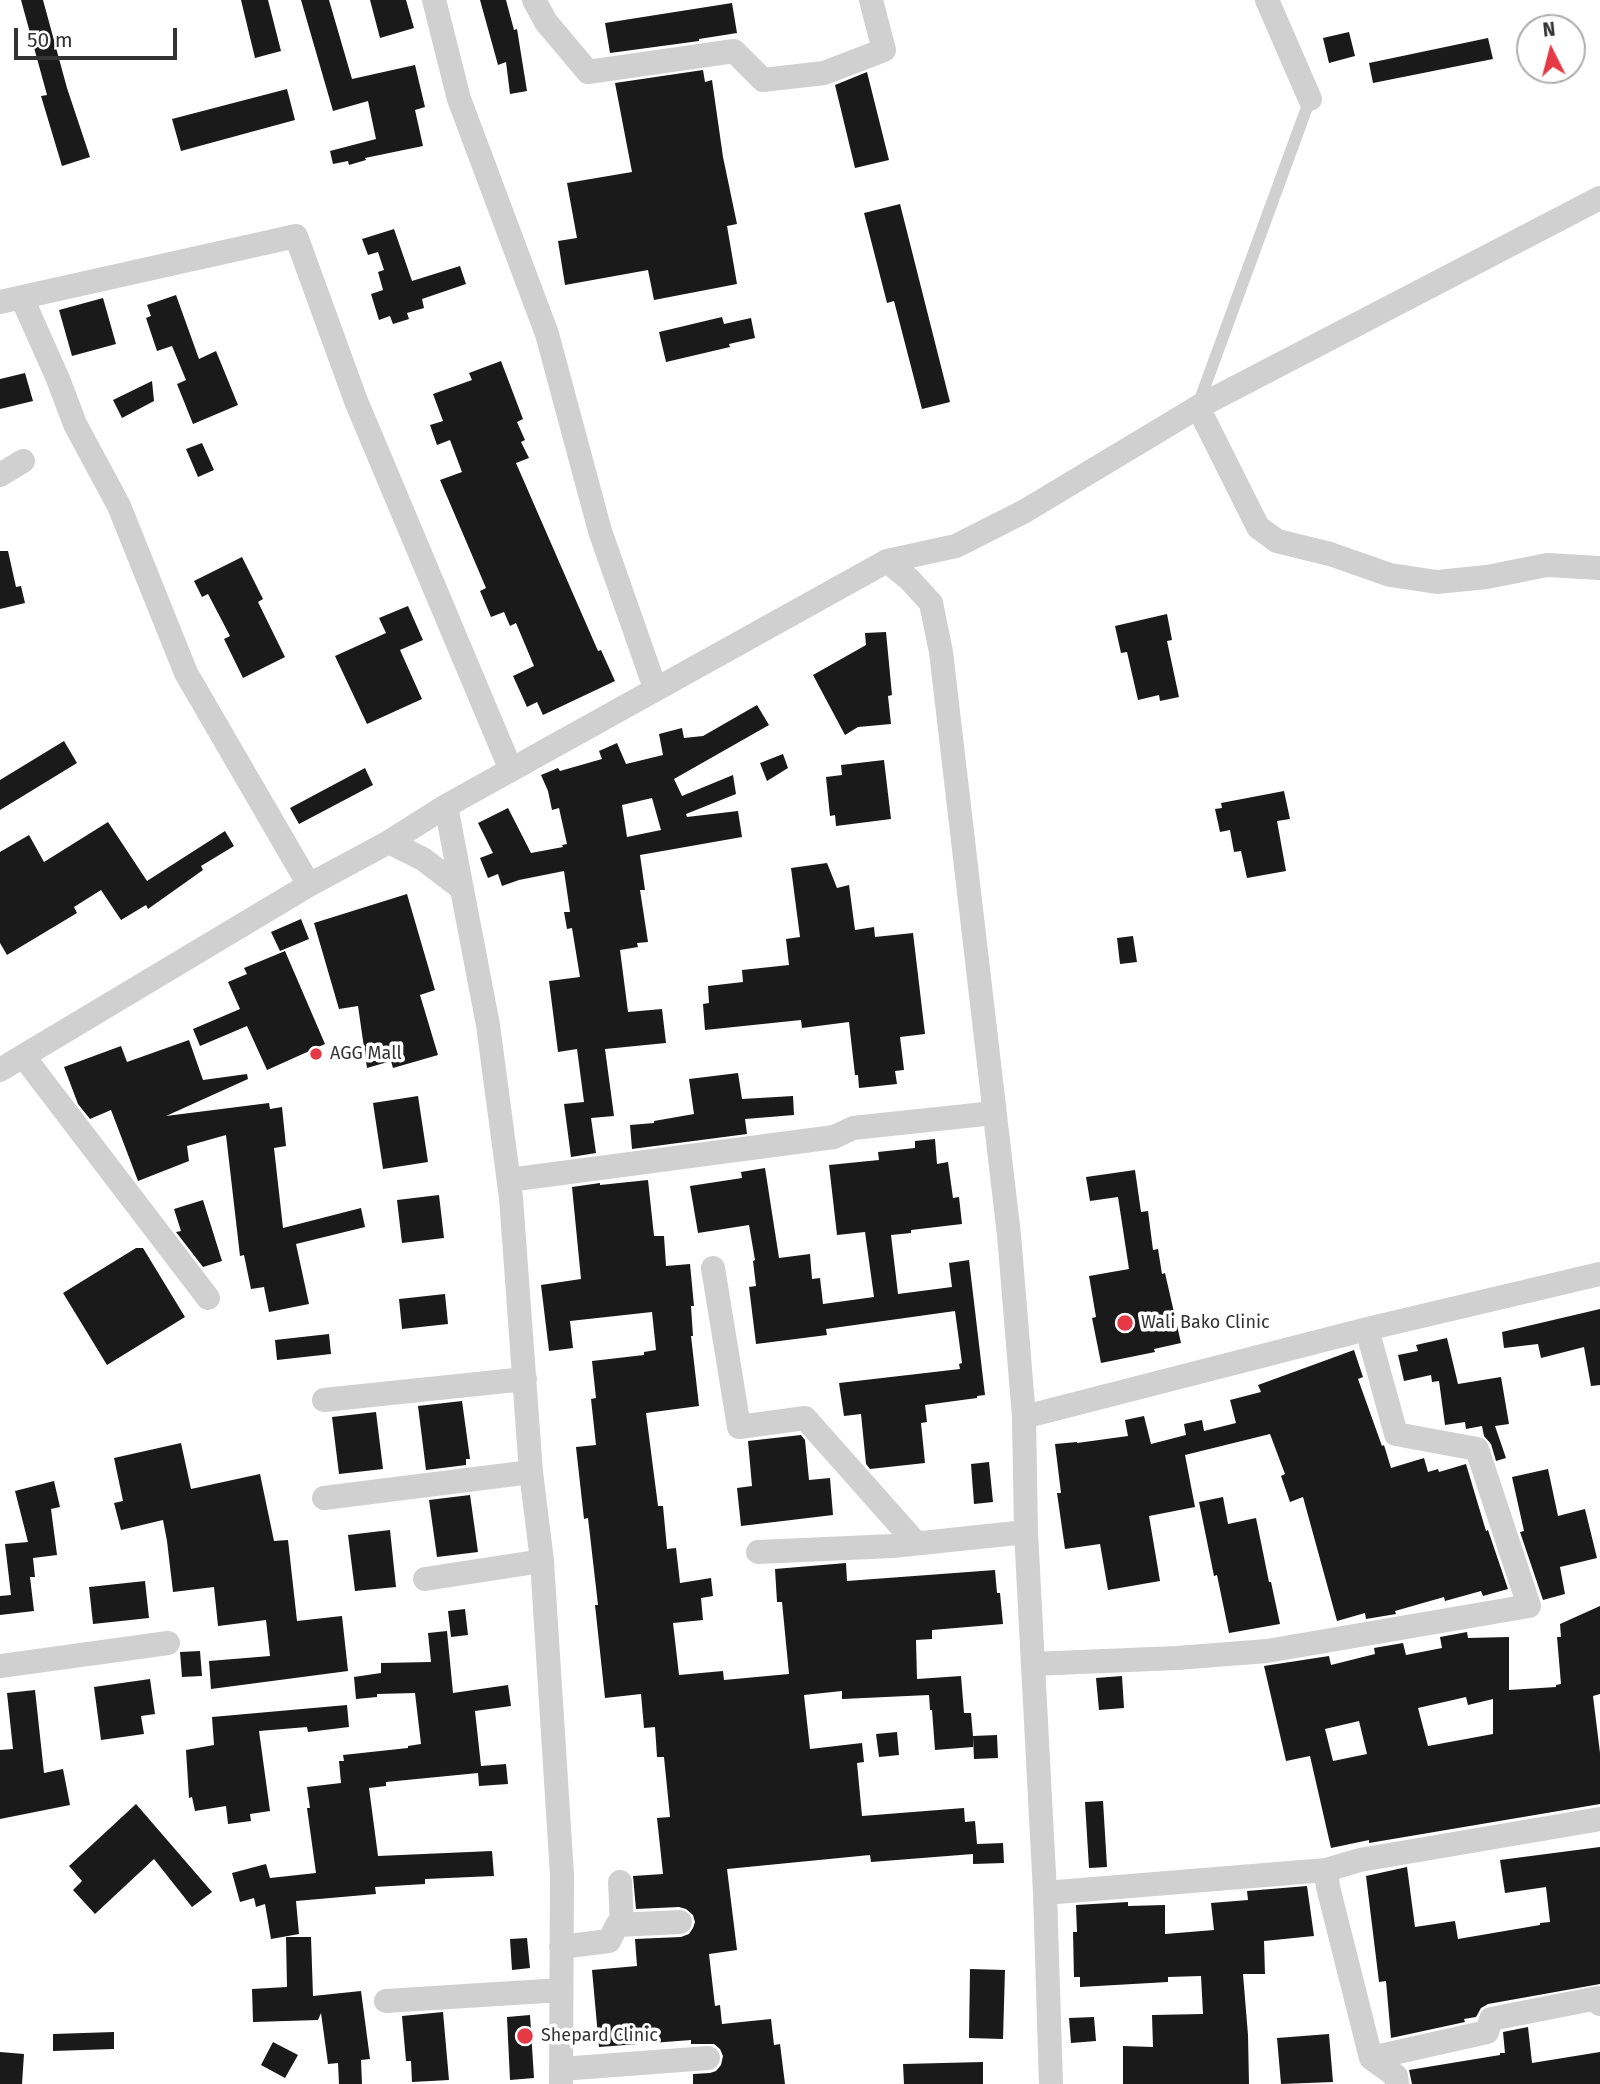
<!DOCTYPE html>
<style>
body{margin:0}
#map{position:relative;width:1600px;height:2084px;overflow:hidden;background:#fff;font-family:"Fira Sans",sans-serif}
canvas{display:block}
.north{position:absolute;left:1516px;top:14px;width:70px;height:70px;box-sizing:border-box;background:#fff;border:2px solid #adadad;border-radius:50%;rotate:354deg;font-size:19px;font-weight:700;line-height:28px;text-align:center;color:#333}
.north::after{content:'';display:block;margin:auto;width:24px;height:32px;background:#e63946;clip-path:polygon(50% 0,100% 100%,50% 72%,0 100%)}
.scale{position:absolute;left:14px;top:28px;width:163px;height:32px;box-sizing:border-box;border:4px solid #333;border-top:0;padding-left:9px;font-size:21px;line-height:24px;white-space:nowrap;color:#333;-webkit-text-stroke:5px #fff;paint-order:stroke}
</style>
<div id="map">
<canvas width="1600" height="2084"></canvas>
<div class="north">N</div>
<div class="scale">50 m</div>
</div>
<script>
const ctx = document.querySelector('canvas').getContext('2d');
ctx.lineJoin = 'round';
function paint(path, color) { ctx.fillStyle = color; ctx.fill(path, 'evenodd'); }
const poly = rows => new Path2D(rows.map(r => 'M' + r).join(''));
function strokePath(path, color, width, dash) { ctx.strokeStyle = color; ctx.lineWidth = width; ctx.lineCap = dash ? 'butt' : 'round'; ctx.setLineDash(dash || []); ctx.stroke(path); }
function drawText(font, color, halo, rows, align = 'center') {
  ctx.font = font + ' "Fira Sans",sans-serif'; ctx.lineWidth = 7; ctx.setLineDash([]); ctx.textBaseline = 'middle'; ctx.strokeStyle = halo; ctx.fillStyle = color; for (const [text, x, y, turn = 0] of rows) {
    ctx.save(); ctx.translate(x, y); ctx.rotate((+turn || 0) * Math.PI / 180); ctx.textAlign = isNaN(turn) ? turn : align; if (halo) ctx.strokeText(text, 0, 0); ctx.fillText(text, 0, 0); ctx.restore();
  }
}
paint(poly([
 [21,0,43,0,67,88,90,157,62,166,41,96,47,95],
 [241,0,268,0,281,51,255,58],
 [301,0,329,0,352,79,415,65,425,107,415,110,423,146,365,158,366,160,349,165,348,161,333,164,330,151,376,139,368,101,333,111],
 [370,0,406,0,414,28,380,38],
 [480,0,506,0,514,30,517,29,527,91,510,94,506,62,498,65],
 [732,3,737,33,699,39,699,41,610,53,605,23],
 [1349,32,1355,56,1329,63,1323,38],
 [1488,38,1493,59,1373,83,1369,63],
 [703,70,705,82,712,80,723,157,737,224,727,226,737,284,654,300,648,270,565,285,558,241,577,238,567,183,632,172,615,83],
 [867,72,889,160,855,168,835,85],
 [287,89,295,120,181,151,172,119],
 [900,204,950,402,922,409,894,301,887,303,864,213],
 [394,229,412,281,460,266,466,284,422,299,424,308,407,313,409,319,393,324,390,316,379,320,371,294,383,290,378,272,384,270,378,252,368,255,362,239],
 [176,295,199,359,216,351,238,405,193,424,177,384,186,380,172,346,157,351,146,318,151,316,147,305],
 [103,298,116,344,72,356,59,310],
 [722,317,724,324,751,318,755,338,729,344,730,347,666,362,659,332],
 [501,361,523,419,517,422,525,440,521,442,529,458,516,463,598,651,601,650,615,681,543,715,537,702,527,707,513,676,534,666,516,623,510,626,504,612,491,617,480,591,486,588,440,480,462,472,450,440,437,445,430,425,443,421,433,394,472,380,469,373],
 [25,373,33,401,0,409,0,379],
 [152,381,154,401,122,418,113,400],
 [202,443,214,470,198,477,186,449],
 [0,551,8,551,16,587,21,586,25,603,0,609],
 [242,557,263,599,258,602,285,657,243,678,224,639,230,636,208,594,202,597,194,581],
 [408,606,423,640,400,650,422,699,367,724,335,656,386,633,379,618],
 [1167,614,1172,640,1167,641,1179,697,1160,701,1159,695,1138,700,1127,652,1121,653,1115,626],
 [886,632,892,695,888,696,891,724,858,727,845,735,813,675,866,645,865,633],
 [757,705,769,725,674,779,682,796,733,775,736,794,686,814,687,817,738,811,742,837,640,855,645,890,640,890,648,942,637,943,638,947,620,950,628,1012,662,1009,666,1043,605,1049,614,1116,591,1118,596,1153,571,1157,564,1104,584,1102,577,1049,558,1052,549,981,580,977,572,928,567,929,564,912,570,912,564,871,519,880,502,886,498,874,488,878,480,858,493,853,478,823,508,808,531,853,563,847,562,845,567,844,559,808,552,810,548,791,541,775,558,768,560,771,602,759,599,751,617,743,626,764,663,755,659,734,682,728,684,738,703,736],
 [652,798,661,830,627,837,622,805],
 [64,741,77,763,0,810,0,780],
 [783,754,788,768,767,781,760,763],
 [884,760,891,819,836,826,835,815,830,816,826,777,842,775,841,765],
 [365,768,373,785,299,824,290,808],
 [1284,791,1290,819,1277,821,1286,871,1247,878,1241,851,1234,852,1230,830,1220,832,1215,809,1222,808,1221,803],
 [108,822,147,881,225,831,234,846,201,866,203,870,148,909,146,905,121,920,101,890,74,907,77,913,7,955,0,943,0,852,29,835,44,862],
 [827,863,837,888,849,885,855,930,874,927,875,937,913,933,925,1034,900,1037,904,1070,895,1071,897,1084,859,1088,858,1075,855,1075,849,1022,802,1028,801,1020,705,1030,703,1004,709,1003,708,986,743,982,742,970,789,965,786,939,800,937,791,868],
 [407,894,435,990,420,995,438,1055,393,1068,391,1061,367,1068,358,1006,339,1009,314,923],
 [301,919,309,939,280,951,271,932],
 [1133,936,1137,962,1120,964,1117,938],
 [285,951,325,1044,267,1070,247,1026,200,1046,193,1029,240,1009,228,982,247,974,244,968],
 [189,1040,203,1080,247,1074,248,1079,166,1116,269,1103,270,1109,282,1107,286,1146,274,1148,283,1228,361,1208,365,1227,296,1244,309,1304,269,1312,264,1287,251,1289,244,1255,240,1256,226,1135,187,1146,189,1161,138,1181,111,1110,90,1119,78,1104,64,1067,121,1046,127,1062],
 [738,1073,742,1099,793,1096,794,1115,745,1119,747,1134,632,1149,630,1125,654,1123,654,1121,694,1114,689,1079],
 [418,1096,428,1162,383,1169,373,1103],
 [935,1139,937,1164,948,1162,953,1198,959,1197,962,1224,911,1230,911,1233,891,1235,898,1294,952,1287,949,1263,969,1260,985,1395,977,1396,977,1398,925,1405,927,1422,921,1423,925,1463,870,1469,866,1464,861,1414,844,1416,839,1383,960,1369,959,1364,962,1363,955,1311,826,1329,827,1335,756,1344,749,1287,756,1286,753,1261,755,1260,749,1225,698,1233,690,1186,742,1178,741,1172,765,1168,779,1258,810,1254,812,1279,820,1278,823,1304,874,1297,865,1232,837,1235,829,1165,879,1160,878,1152,915,1148,915,1141],
 [1135,1170,1141,1212,1148,1211,1153,1250,1158,1249,1162,1274,1165,1273,1181,1343,1154,1349,1155,1352,1101,1363,1092,1318,1096,1317,1089,1276,1129,1269,1118,1197,1090,1201,1086,1177],
 [648,1180,654,1236,664,1236,666,1266,690,1264,694,1306,691,1306,693,1336,691,1336,699,1406,646,1413,658,1506,663,1506,667,1549,676,1548,680,1583,711,1578,713,1596,701,1598,703,1620,673,1623,679,1675,723,1671,724,1680,789,1674,782,1602,777,1602,775,1569,846,1563,847,1581,995,1570,997,1593,1000,1593,1003,1624,932,1630,932,1639,916,1640,917,1679,961,1676,964,1713,971,1713,973,1736,997,1735,998,1758,974,1759,973,1737,973,1747,935,1750,932,1710,930,1710,929,1695,842,1699,842,1691,804,1695,810,1749,862,1743,864,1762,857,1763,862,1816,964,1808,965,1822,975,1821,977,1844,1003,1843,1004,1863,973,1864,973,1854,871,1862,870,1855,727,1869,737,1950,709,1954,715,2006,720,2005,722,2024,771,2019,774,2045,780,2044,785,2084,693,2084,693,2074,710,2073,716,2071,721,2065,723,2056,720,2049,714,2044,691,2044,691,2040,599,2047,592,1970,637,1966,635,1939,681,1937,689,1934,693,1928,695,1922,693,1915,686,1909,679,1907,636,1909,633,1876,663,1874,657,1818,670,1817,664,1757,657,1757,655,1727,644,1728,641,1694,605,1698,595,1605,598,1605,588,1518,584,1519,576,1447,596,1445,591,1399,596,1398,592,1361,644,1355,644,1352,656,1350,652,1312,570,1321,573,1348,549,1351,541,1285,581,1279,572,1187,600,1183,600,1185],
 [439,1195,444,1238,402,1243,397,1200],
 [203,1200,222,1261,203,1267,176,1232,181,1231,174,1209],
 [136,1248,143,1248,185,1317,107,1365,63,1293],
 [445,1294,448,1324,402,1329,399,1299],
 [1600,1309,1600,1385,1591,1386,1584,1347,1541,1358,1538,1344,1504,1348,1502,1332],
 [329,1334,331,1354,277,1360,275,1340],
 [1447,1338,1458,1384,1501,1377,1509,1424,1495,1426,1506,1458,1496,1461,1491,1444,1484,1436,1482,1426,1466,1429,1465,1422,1445,1425,1439,1381,1432,1382,1431,1375,1404,1381,1398,1355,1418,1351,1416,1345],
 [1354,1350,1363,1377,1358,1379,1382,1446,1384,1445,1391,1468,1424,1458,1428,1472,1438,1469,1439,1472,1466,1464,1486,1531,1488,1530,1508,1589,1483,1596,1481,1591,1445,1601,1444,1597,1395,1611,1396,1614,1366,1619,1365,1613,1337,1621,1303,1497,1290,1502,1281,1476,1285,1474,1270,1434,1185,1455,1195,1507,1149,1516,1160,1581,1108,1590,1100,1544,1065,1549,1057,1493,1061,1493,1055,1444,1077,1442,1077,1443,1128,1436,1125,1420,1144,1416,1151,1444,1186,1435,1184,1424,1202,1420,1204,1431,1236,1423,1230,1400,1261,1392,1258,1385],
 [462,1401,470,1459,466,1459,466,1465,426,1470,418,1406],
 [376,1412,383,1469,339,1474,332,1417],
 [801,1435,805,1440,809,1480,830,1478,833,1515,741,1526,737,1488,752,1486,748,1441],
 [181,1443,191,1489,260,1474,274,1541,288,1540,297,1621,342,1616,348,1671,211,1689,209,1661,270,1656,266,1620,218,1626,214,1587,173,1592,167,1541,163,1520,121,1530,114,1503,123,1501,114,1458],
 [989,1462,993,1502,974,1504,971,1464],
 [1548,1469,1558,1516,1585,1509,1597,1558,1560,1567,1565,1594,1543,1600,1520,1532,1524,1531,1512,1477],
 [54,1481,60,1507,51,1509,57,1555,33,1558,35,1577,30,1577,34,1611,0,1615,0,1596,11,1595,5,1544,28,1542,15,1491],
 [470,1495,478,1552,437,1557,429,1500],
 [1223,1497,1228,1524,1256,1518,1269,1582,1271,1582,1280,1624,1229,1633,1217,1575,1214,1576,1199,1502],
 [390,1530,396,1587,355,1591,348,1535],
 [145,1581,149,1618,93,1624,89,1587],
 [1600,1606,1600,1694,1593,1696,1600,1753,1600,1804,1369,1843,1369,1840,1331,1848,1310,1756,1286,1761,1264,1666,1329,1656,1331,1665,1375,1654,1374,1648,1403,1643,1406,1655,1442,1648,1440,1637,1467,1632,1468,1638,1509,1637,1509,1690,1556,1687,1556,1685,1561,1684,1557,1637,1561,1637,1560,1624],
 [1466,1697,1468,1705,1493,1699,1493,1734,1428,1746,1418,1708],
 [1359,1721,1367,1754,1333,1761,1325,1729],
 [465,1609,468,1635,451,1637,448,1611],
 [447,1631,453,1693,508,1685,511,1706,475,1711,481,1766,506,1764,508,1784,479,1786,478,1773,386,1782,386,1786,369,1788,378,1856,492,1851,494,1876,425,1879,425,1884,375,1887,376,1894,296,1901,299,1934,271,1939,265,1904,256,1907,254,1898,240,1902,232,1873,266,1864,270,1878,316,1873,307,1808,310,1808,307,1787,341,1783,339,1761,344,1761,343,1755,408,1748,408,1746,421,1744,415,1693,377,1694,377,1697,356,1699,354,1677,381,1673,381,1663,431,1662,428,1633],
 [200,1651,202,1676,182,1677,180,1652],
 [1122,1676,1124,1708,1099,1710,1096,1678],
 [150,1679,155,1714,141,1716,144,1734,101,1740,94,1687],
 [35,1690,44,1773,63,1769,70,1805,0,1819,0,1750,13,1749,7,1693],
 [347,1705,349,1727,308,1732,307,1727,259,1731,270,1811,250,1814,251,1821,228,1824,226,1806,195,1811,192,1797,189,1798,186,1750,214,1745,212,1717],
 [897,1732,899,1755,879,1757,876,1734],
 [1103,1801,1107,1867,1089,1868,1085,1802],
 [136,1804,212,1892,192,1907,154,1859,95,1914,73,1890,82,1881,69,1866],
 [1600,1847,1600,1984,1488,2004,1481,2008,1476,2017,1464,2019,1465,2022,1391,2038,1386,1981,1379,1982,1366,1876,1407,1867,1415,1927,1455,1921,1458,1939,1540,1925,1540,1923,1550,1922,1546,1887,1505,1893,1500,1860],
 [1307,1886,1314,1936,1264,1941,1265,1974,1243,1974,1248,2035,1249,2084,1123,2084,1123,2046,1153,2047,1152,2015,1203,2014,1201,1976,1168,1977,1168,1982,1080,1987,1080,1977,1074,1977,1073,1932,1077,1932,1076,1905,1128,1902,1128,1906,1165,1905,1165,1934,1214,1930,1211,1903,1248,1900,1247,1891],
 [286,1937,311,1937,313,1996,361,1991,370,2059,361,2060,362,2084,339,2084,338,2063,328,2064,321,2013,318,2020,253,2022,252,1989,287,1987],
 [527,1938,530,1968,512,1970,510,1939],
 [970,1969,1005,1970,1003,2039,969,2038],
 [443,2012,449,2080,412,2082,411,2061,406,2061,402,2016],
 [530,2015,534,2078,510,2080,507,2017],
 [1094,2017,1096,2041,1071,2043,1069,2018],
 [1528,2027,1532,2063,1600,2052,1600,2084,1412,2084,1409,2070,1500,2055,1500,2053,1505,2053,1503,2032],
 [114,2032,114,2049,53,2051,53,2034],
 [1329,2034,1333,2082,1281,2084,1277,2038],
 [273,2042,298,2055,285,2078,261,2065],
 [0,2052,24,2054,22,2084,0,2084],
 [983,2062,983,2084,904,2084,903,2064]
]), '#1a1a1a');
strokePath(poly([
 [1198,405,1310,99]
]), '#d0d0d0', 12);
strokePath(poly([
 [434,0,459,99,547,334,600,531,655,688],
 [534,0,546,22,588,72,734,51,763,80,824,73,884,50,871,0],
 [1267,0,1310,99],
 [22,298,58,379,75,424,119,506,186,673,309,885],
 [0,302,296,236,356,401,511,770],
 [1198,407,1258,527,1277,541,1330,554,1390,575,1437,582,1487,577,1547,565,1600,568],
 [0,475,23,461],
 [887,561,909,579,931,603,941,652,1009,1235,1024,1417,1026,1532,1045,1893,1051,2084],
 [446,806,488,1025,511,1198,531,1472,542,1561,562,1875,561,2084],
 [389,842,423,859,461,888],
 [24,1057,208,1298],
 [0,1070,309,885,389,842,446,806,887,561,956,546,1025,511,1198,407,1600,198],
 [509,1180,834,1137,853,1128,994,1113],
 [713,1268,739,1427,805,1418,916,1543],
 [324,1400,525,1379],
 [1024,1417,1367,1329,1600,1274],
 [324,1498,531,1472],
 [758,1552,893,1546,1026,1532],
 [425,1579,542,1561],
 [1033,1664,1177,1658,1267,1651,1529,1606,1477,1449,1396,1434,1367,1329],
 [0,1666,168,1643],
 [1326,1870,1360,1860,1600,1819],
 [620,1882,622,1924],
 [1045,1893,1326,1870,1328,1887,1371,2058,1396,2076,1397,2084],
 [561,1947,609,1941,617,1925,680,1922],
 [386,2001,561,1990],
 [1371,2058,1487,2032,1491,2019,1598,1998,1600,2004],
 [561,2069,708,2058]
]), '#d0d0d0', 24);
for (const [x, y, r, color] of [
 [316,1054,7,"#e63946"],
 [1125,1323,9,"#e63946"],
 [525,2036,9,"#e63946"]
]) { const dot = new Path2D(); dot.arc(x, y, r, 0, 2 * Math.PI); ctx.fillStyle = color; ctx.fill(dot); strokePath(dot, '#fff', 2.5); }
drawText('18px', '#333', '#fff', [
 ["AGG Mall",330,1054],
 ["Wali Bako Clinic",1141,1323],
 ["Shepard Clinic",541,2036]
], 'left');
</script>
